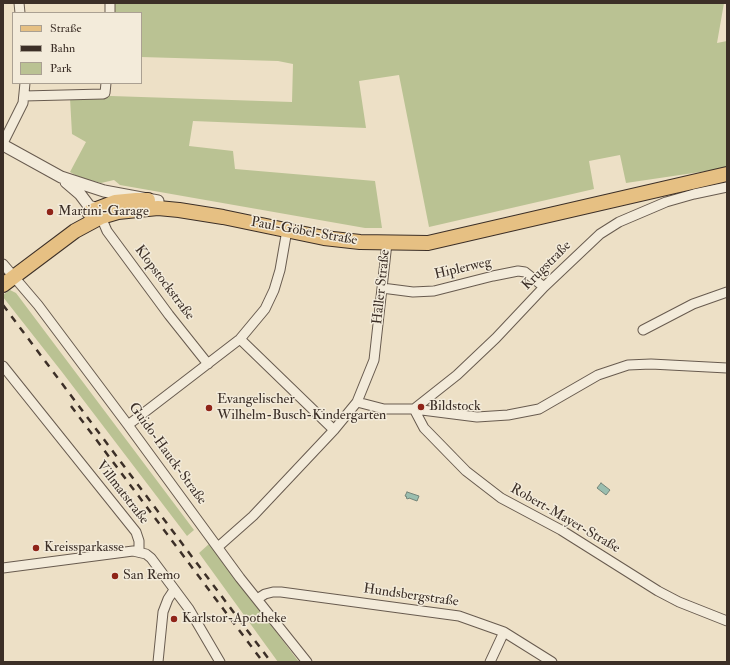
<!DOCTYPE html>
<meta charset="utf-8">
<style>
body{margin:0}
#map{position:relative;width:730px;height:665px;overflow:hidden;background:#ede0c6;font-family:"IM FELL Double Pica",serif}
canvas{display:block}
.frame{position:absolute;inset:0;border:4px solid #3c2f27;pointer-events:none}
.legend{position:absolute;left:12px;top:12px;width:130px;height:72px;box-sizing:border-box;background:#f3ebda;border:1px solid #aaa092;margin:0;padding:5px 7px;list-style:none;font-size:12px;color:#3c2f27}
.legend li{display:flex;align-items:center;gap:8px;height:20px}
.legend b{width:20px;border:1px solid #aaa092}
</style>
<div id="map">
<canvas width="730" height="665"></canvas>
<div class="frame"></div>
<ul class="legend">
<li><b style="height:5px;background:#e6c083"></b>Straße</li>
<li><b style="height:5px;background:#3c2f27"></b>Bahn</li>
<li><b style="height:11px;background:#bac293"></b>Park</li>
</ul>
</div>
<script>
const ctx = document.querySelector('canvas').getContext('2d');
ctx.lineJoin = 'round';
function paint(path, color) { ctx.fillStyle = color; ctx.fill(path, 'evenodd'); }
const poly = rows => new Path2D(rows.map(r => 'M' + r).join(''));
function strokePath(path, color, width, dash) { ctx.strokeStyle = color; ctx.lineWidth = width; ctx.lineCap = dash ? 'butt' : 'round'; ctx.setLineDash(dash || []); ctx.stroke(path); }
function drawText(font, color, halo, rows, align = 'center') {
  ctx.font = font + ' "IM FELL Double Pica",serif'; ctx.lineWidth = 3; ctx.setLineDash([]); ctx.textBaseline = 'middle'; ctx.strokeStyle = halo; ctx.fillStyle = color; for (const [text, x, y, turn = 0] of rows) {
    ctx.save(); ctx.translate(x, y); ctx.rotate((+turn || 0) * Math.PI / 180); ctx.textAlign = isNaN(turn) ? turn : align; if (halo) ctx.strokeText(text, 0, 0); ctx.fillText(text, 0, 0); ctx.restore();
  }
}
paint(poly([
 [114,3,724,3,717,43,727,41,727,168,626,183,620,155,589,161,594,189,429,227,399,75,359,81,366,128,193,121,189,146,233,151,235,169,375,181,382,228,365,228,120,185,114,180,101,183,79,177,70,172,86,142,72,134,70,98,111,96,292,102,293,64,278,61,141,57,141,13,113,13],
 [10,290,16,293,194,530,187,536,62,372,3,297,3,295],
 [209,544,252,600,299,662,278,662,199,553]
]), '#bac293');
const water = poly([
 [601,483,610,490,606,495,597,488,601,483],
 [407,492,419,496,417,501,409,498,408,499,406,498,407,497,405,496,407,492]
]);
paint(water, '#9abeaf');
strokePath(water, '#748579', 1);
const minor = poly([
 [19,3,20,13],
 [110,13,110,3],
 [24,96,103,94,105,93,106,83],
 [3,143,23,103,25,83],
 [101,217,107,231,169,315,208,364],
 [3,264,38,305,128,425,240,578,307,662],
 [382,288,413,292,434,291,493,276,518,271,525,272,544,287],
 [643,330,693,304,727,292],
 [240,339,334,430],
 [3,366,136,532,139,541,139,552],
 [357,402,384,409,414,409,477,417,508,415,539,409,598,375,628,365,651,364,727,368],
 [414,409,457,375,496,338,544,287,600,234,619,222,666,202,694,194,727,187],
 [414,409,424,428,466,471,501,498,561,530,658,591,679,602,727,621],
 [128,425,240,339,265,309,274,290,280,270,287,230],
 [218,547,253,516,334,430,357,402,374,360,387,243],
 [3,568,133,551,146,554,151,558,189,609,220,662],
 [257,599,265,594,273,592,281,592,459,616,504,632,552,662],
 [158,662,163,612,168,599,174,590],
 [490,662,504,632]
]);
const tertiary = poly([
 [3,145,61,177,104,191,158,201],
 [66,182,80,194,89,206,97,209]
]);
const primary = poly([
 [89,212,115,202,136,200,148,200],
 [3,285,75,231,101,217,118,212,158,208,179,210,223,217,324,238,360,242,428,243,727,174]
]);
strokePath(minor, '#685b4f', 11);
strokePath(tertiary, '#685b4f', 13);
strokePath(primary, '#3c2f27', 16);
strokePath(minor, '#f3ebda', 9);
strokePath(tertiary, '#f3ebda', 11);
strokePath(primary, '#e6c083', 14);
strokePath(poly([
 [3,305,271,662],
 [71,406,263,662]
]), '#3c2f27', 2.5, [7, 7]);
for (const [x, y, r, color] of [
 [50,212,4,"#8f2418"],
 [421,407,4,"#8f2418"],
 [209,408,4,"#8f2418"],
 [36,548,4,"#8f2418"],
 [115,576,4,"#8f2418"],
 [174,619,4,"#8f2418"]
]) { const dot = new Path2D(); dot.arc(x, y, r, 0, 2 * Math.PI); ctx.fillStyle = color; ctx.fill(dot); strokePath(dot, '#f3ebda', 1.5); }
drawText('14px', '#3c2f27', '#f3ebda', [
 ["Martini-Garage",58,212],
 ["Evangelischer",217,400],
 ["Wilhelm-Busch-Kindergarten",217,416],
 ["Bildstock",429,407],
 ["Kreissparkasse",44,548],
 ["San Remo",123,576],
 ["Karlstor-Apotheke",182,619]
], 'left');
drawText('14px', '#3c2f27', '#f3ebda', [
 ["Paul-Göbel-Straße",304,232,10],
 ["Krugstraße",547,266,-45],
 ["Hiplerweg",463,269,-13],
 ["Klopstockstraße",164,283,53],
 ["Haller Straße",382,287,-84],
 ["Guido-Hauck-Straße",167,454,54],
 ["Villmatstraße",122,493,52],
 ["Robert-Mayer-Straße",565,519,30],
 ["Hundsbergstraße",411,596,8]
]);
</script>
